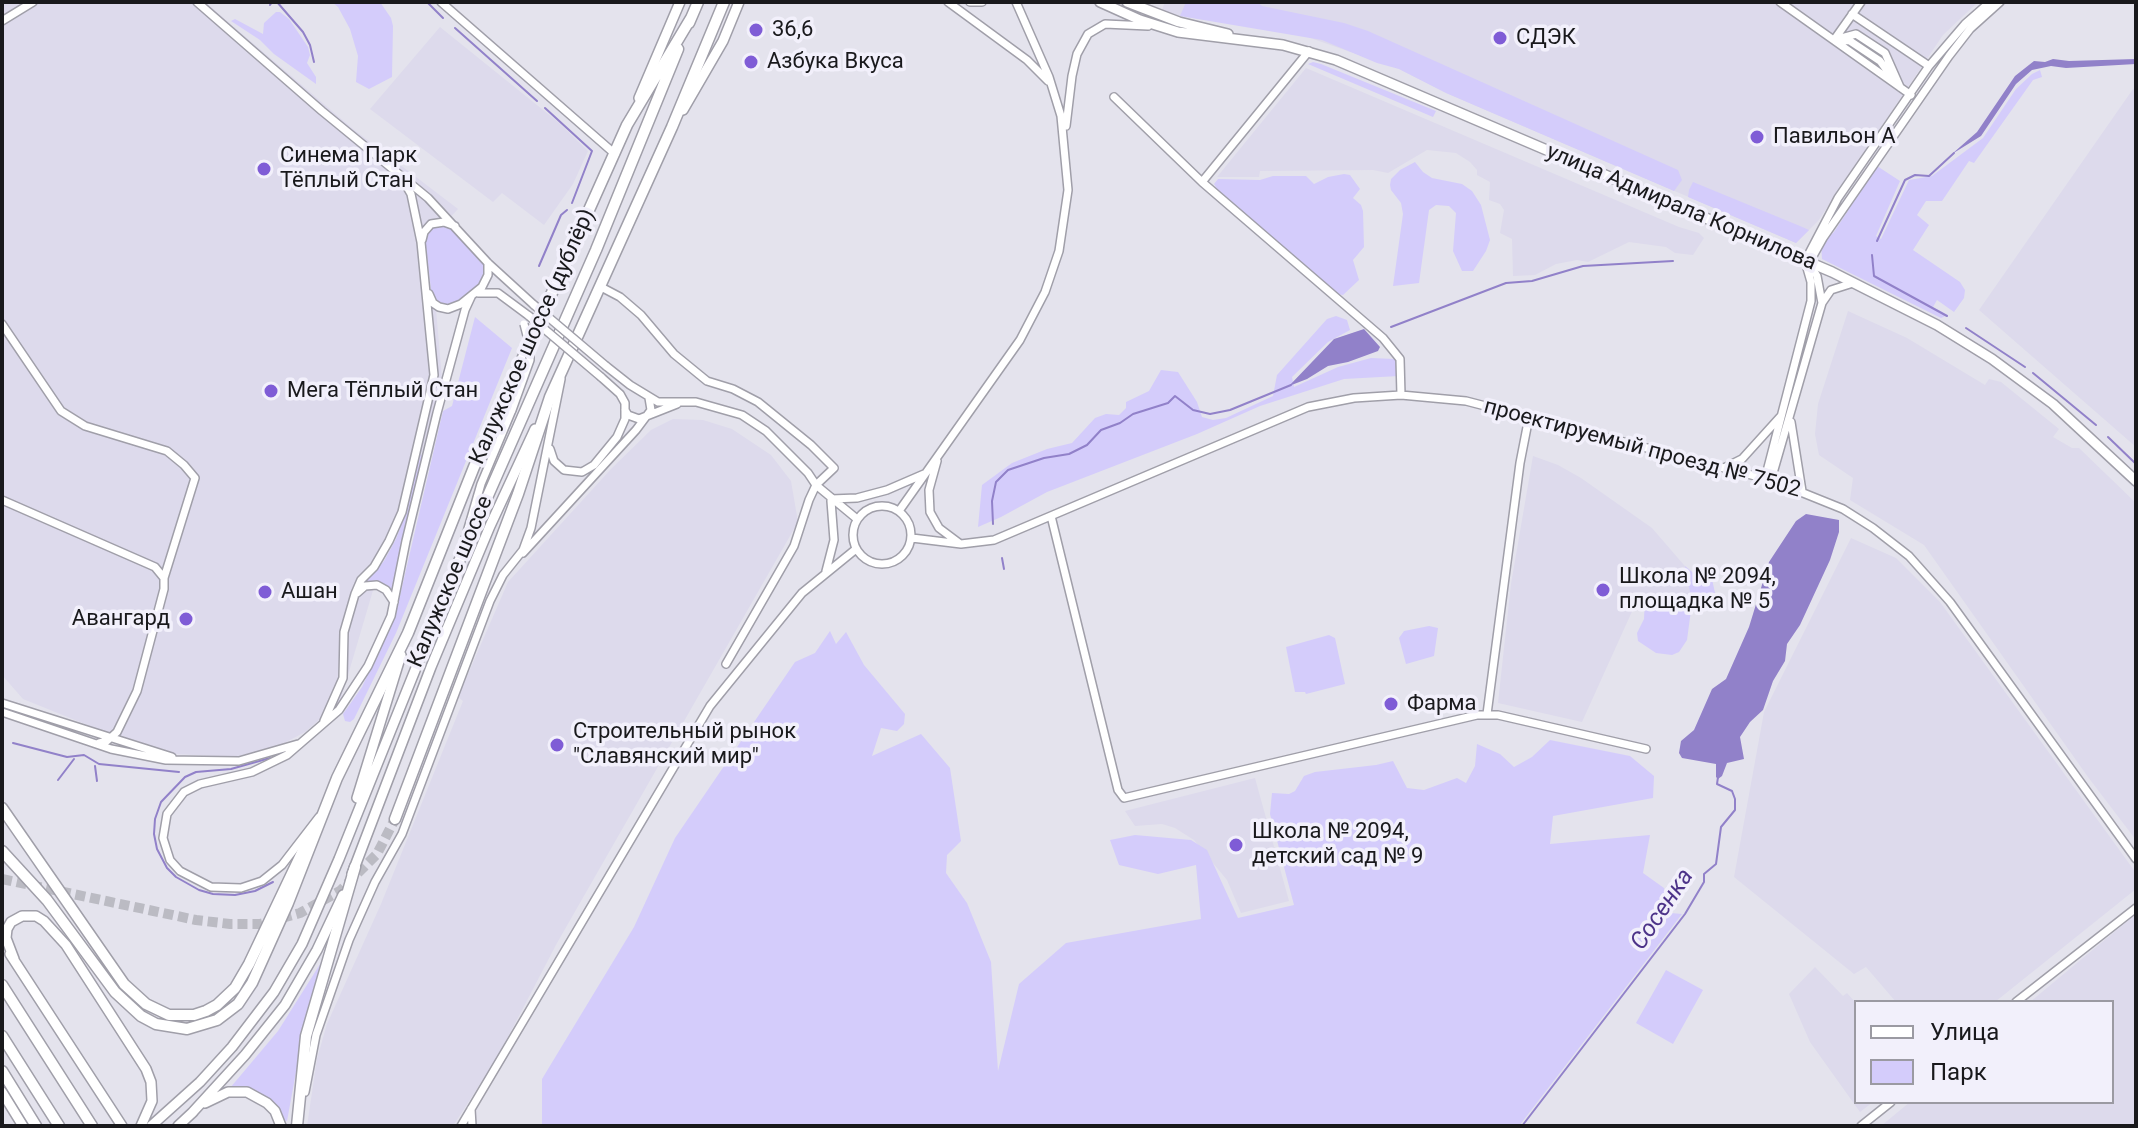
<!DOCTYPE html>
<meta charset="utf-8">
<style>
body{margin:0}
#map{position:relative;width:2138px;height:1128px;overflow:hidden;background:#e4e3ed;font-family:Roboto,sans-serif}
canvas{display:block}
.frame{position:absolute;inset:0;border:4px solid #19191c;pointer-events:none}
.legend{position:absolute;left:1854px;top:1000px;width:260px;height:104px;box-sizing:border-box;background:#f2f0fb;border:2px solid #9b9aa2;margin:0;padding:10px 14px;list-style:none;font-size:24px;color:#19191c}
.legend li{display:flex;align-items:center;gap:16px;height:40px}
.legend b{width:40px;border:2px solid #9b9aa2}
</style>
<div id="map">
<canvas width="2138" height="1128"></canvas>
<div class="frame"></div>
<ul class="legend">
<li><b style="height:10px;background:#fff"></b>Улица</li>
<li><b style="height:22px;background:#d4ccfb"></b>Парк</li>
</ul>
</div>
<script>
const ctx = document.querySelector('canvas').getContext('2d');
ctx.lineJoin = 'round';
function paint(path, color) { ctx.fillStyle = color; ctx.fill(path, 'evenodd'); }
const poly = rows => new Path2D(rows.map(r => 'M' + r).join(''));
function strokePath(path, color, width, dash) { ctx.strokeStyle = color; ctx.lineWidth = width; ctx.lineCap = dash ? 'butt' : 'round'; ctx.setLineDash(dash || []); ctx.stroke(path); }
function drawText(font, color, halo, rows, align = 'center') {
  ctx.font = font + ' Roboto,sans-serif'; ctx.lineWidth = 7; ctx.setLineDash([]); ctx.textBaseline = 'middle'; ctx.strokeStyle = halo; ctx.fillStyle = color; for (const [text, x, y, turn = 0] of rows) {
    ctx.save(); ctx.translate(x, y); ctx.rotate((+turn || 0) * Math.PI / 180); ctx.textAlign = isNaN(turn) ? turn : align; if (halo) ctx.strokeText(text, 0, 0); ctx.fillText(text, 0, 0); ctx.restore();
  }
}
paint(poly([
 [2,2,205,2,353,129,458,209,430,239,442,379,405,515,390,533,340,702,305,732,273,749,232,757,176,754,127,741,23,699,2,675],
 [1165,2,1978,2,1943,35,1818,221,1796,243,1446,93,1399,69,1299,34,1180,16,1162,10],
 [440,27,558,122,588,151,573,184,544,225,502,193,493,202,370,109],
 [1306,68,1679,227,1699,233,1704,238,1693,255,1675,253,1666,247,1629,242,1588,262,1577,260,1556,264,1535,275,1513,276,1512,239,1500,233,1504,210,1500,204,1489,200,1490,182,1477,175,1477,170,1470,162,1456,153,1427,150,1388,173,1373,170,1260,171,1259,177,1217,177],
 [2133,89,2136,91,2136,447,1979,310],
 [1848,311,1907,338,1985,385,1989,379,2001,382,2059,429,2053,437,2072,448,2079,448,2136,503,2136,840,2088,777,1924,545,1850,500,1853,478,1819,455,1815,434,1818,404],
 [673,419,703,420,732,429,771,455,791,481,798,522,557,943,497,1058,453,1126,307,1126,317,1059,327,1024,381,904,463,701,458,697,508,582,611,469,651,430],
 [1533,456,1558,465,1581,478,1652,528,1690,572,1700,598,1700,609,1639,596,1582,722,1498,703,1511,584],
 [1851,538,1896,558,1940,602,2136,873,2136,889,1995,1002,1896,1002,1866,967,1854,974,1734,877,1764,712],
 [1255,778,1289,901,1241,913,1227,880,1194,840,1175,828,1162,824,1135,826,1125,811],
 [2136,914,2136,1126,1881,1126,1910,1102,2112,1102,2112,1002,2030,1002],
 [1815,967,1843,996,1847,993,1856,1003,1856,1102,1873,1102,1860,1112,1810,1042,1789,994]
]), '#dddaec');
paint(poly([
 [332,2,380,2,391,18,393,26,392,77,369,89,356,82,358,56,350,29,338,7],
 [1186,2,1257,2,1262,6,1344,23,1368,31,1678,170,1682,180,1674,191,1446,93,1399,69,1377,63,1322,40,1180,16],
 [276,12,280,12,289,19,308,47,310,55,307,63,316,77,316,84,274,54,260,40,231,21,235,19,263,34,264,23],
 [1313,62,1321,64,1436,111,1433,117,1308,64],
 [2040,70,2042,77,2033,80,1974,163,1969,161,1942,201,1926,201,1917,215,1929,225,1913,250,1960,282,1965,290,1964,298,1954,312,1937,300,1933,307,1948,315,1941,318,1822,259,1821,244,1834,232,1877,166,1900,181,1876,236,1881,239,1909,180,1932,176,1983,138,2016,89,2032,74],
 [1415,162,1423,172,1432,178,1462,184,1472,191,1481,205,1490,240,1486,251,1473,271,1462,271,1453,251,1456,213,1449,206,1436,205,1429,210,1419,283,1393,286,1403,214,1401,203,1391,190,1390,185,1391,179,1400,170],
 [1344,174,1350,175,1360,189,1353,198,1361,205,1363,211,1364,247,1353,260,1359,280,1343,295,1337,294,1217,189,1214,184,1218,179,1260,180,1273,176,1306,176,1314,184,1328,177],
 [1693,182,1800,226,1809,230,1796,243,1688,197,1689,190],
 [436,225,452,229,483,262,485,268,479,286,452,306,437,304,432,297,425,237],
 [1336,316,1347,320,1350,330,1328,342,1292,377,1294,387,1338,367,1371,358,1395,359,1399,376,1344,379,1260,406,1197,434,1047,492,1001,517,978,527,982,485,1012,463,1047,449,1072,443,1095,418,1106,414,1119,415,1126,408,1126,402,1149,391,1161,370,1178,372,1197,402,1202,417,1213,420,1226,418,1273,396,1277,375,1327,319],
 [475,317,512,348,396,633,354,719,350,722,345,721,343,714,362,687,395,617,443,411,452,406],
 [421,454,422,456,391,591,383,584,367,581,384,561,396,539,405,515],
 [1685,566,1697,576,1712,579,1715,593,1713,600,1697,605,1691,610,1687,640,1679,652,1672,655,1656,653,1638,641,1637,633,1644,619,1645,598,1679,609,1692,602],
 [1429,626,1438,628,1434,656,1406,664,1399,638,1404,631],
 [830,631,836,644,846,632,864,665,905,714,904,724,897,731,881,728,872,756,921,734,950,768,961,841,947,855,946,873,967,903,991,962,998,1071,1019,984,1066,943,1201,919,1196,865,1158,874,1119,865,1110,840,1135,835,1191,840,1207,850,1238,918,1294,905,1270,814,1272,793,1289,794,1295,791,1304,776,1315,772,1376,765,1393,761,1407,788,1424,790,1457,778,1466,783,1475,766,1477,744,1500,754,1514,767,1532,757,1550,740,1630,756,1654,776,1653,798,1553,816,1550,844,1650,835,1643,873,1664,888,1671,913,1682,914,1519,1126,542,1126,542,1079,634,927,675,838,795,662,815,653],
 [1329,635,1335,638,1345,684,1306,694,1305,692,1295,692,1286,647],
 [322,961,307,1012,287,1121,284,1120,278,1110,230,1088,278,1031],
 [1666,970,1703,990,1673,1044,1636,1023]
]), '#d4ccfb');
paint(poly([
 [2053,59,2069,61,2136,59,2136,64,2066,68,2051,66,2032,70,2016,84,1981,136,1952,154,1977,132,2015,76,2034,61,2045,62],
 [1364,329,1380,347,1378,351,1348,362,1328,366,1307,379,1289,386,1334,339],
 [1806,514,1839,520,1839,532,1830,560,1800,625,1787,644,1785,661,1773,681,1763,710,1750,722,1740,737,1744,759,1727,763,1722,776,1718,779,1716,777,1716,764,1682,758,1679,753,1681,741,1694,730,1712,689,1726,679,1749,627,1769,562,1796,521]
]), '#9181c9');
strokePath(poly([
 [277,2,303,32,310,45,314,62],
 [427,2,443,18],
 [270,5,272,2],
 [455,28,537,101],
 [545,108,592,151,572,203],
 [1877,241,1905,180,1915,175,1929,176,1954,153],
 [1872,255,1874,276,1947,316],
 [539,266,561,215,567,210],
 [1391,327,1506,283,1532,281,1583,266,1673,261],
 [1966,328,2025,367],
 [2033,373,2096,425],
 [2108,437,2136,464],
 [993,524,992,501,996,482,1008,470,1044,458,1069,454,1087,445,1101,430,1120,423,1133,414,1168,403,1175,396,1193,410,1210,414,1230,410,1291,385],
 [1002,558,1004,569],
 [13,743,67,757,84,755,99,764,179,772],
 [270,758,231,769,196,772,185,777,161,802,155,819,154,834,157,849,167,868,176,877,199,890,213,894,235,895,255,891,273,882],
 [95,766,97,781],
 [58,780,74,759],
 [1522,1126,1685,914,1704,882,1704,874,1716,864,1721,827,1735,810,1735,799,1732,791,1717,784,1718,777]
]), '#9181c9', 2);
strokePath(poly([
 [2,879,196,920,230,924,260,924,300,913,340,891,377,854,395,819]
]), '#bbbbc3', 10, [10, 5]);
const minor = poly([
 [197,2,322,111,428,198,488,263,534,305],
 [441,2,615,154],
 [948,2,1027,60,1048,81],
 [970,2,982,2],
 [1780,2,1911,95],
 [1852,14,1929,66],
 [2,21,33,2],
 [1834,40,1856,34,1885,53,1900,87],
 [1834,40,1861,2],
 [1841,40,1850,41,1880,61,1891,76],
 [1114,97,1202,182,1383,338,1400,359,1401,395],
 [1066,126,1072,76,1077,54,1088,34,1105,24,1148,26],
 [1202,182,1309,51],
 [422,240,424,232,431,224,444,222,455,226],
 [601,287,620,297,641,315,674,354,707,381,733,389,758,402,811,445,834,468,816,485,809,500,794,546,726,664],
 [478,293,498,293,529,316],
 [429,294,433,303,439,307,448,309,461,304,482,287,488,275,488,263],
 [1822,303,1817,276,1809,263,1823,238,1949,56,1970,29,2000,2],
 [2,324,61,411,85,426,167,451,184,465,195,478,164,578,164,589,137,691,117,732,107,741,99,743],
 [606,366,630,385,658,402,696,402,742,415,766,431,808,473,816,485,857,519],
 [625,410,628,415,639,419,677,404],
 [1791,422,1802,491],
 [550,449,554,461,564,470,582,472,594,465,617,437,625,419,625,403,620,394,601,377],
 [937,461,929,490,930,512,939,528,959,543],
 [1724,468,1742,459,1780,417],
 [1765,479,1811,301,1811,282,1805,261,1838,198,1929,66,1965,24,1990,2],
 [1771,480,1822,303,1831,290,1853,283],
 [831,499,857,498,887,490,924,474],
 [2,500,155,567,164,578],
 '853 535a29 29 0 1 1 58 0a29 29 0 1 1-58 0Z',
 [899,511,1020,340,1045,292,1059,251,1068,190,1061,116,1049,77,1016,2],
 [1051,516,1118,790,1124,798,1477,715,1498,715,1646,749],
 [912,538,961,544,994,540,1308,407,1354,398,1401,395,1466,401,1724,468,1771,480,1843,509,1873,528,1909,556,1950,602,2136,859],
 [465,539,481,484,512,410],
 [523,553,636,430,651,410,649,398],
 [826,571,834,540,831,501],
 [357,593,365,586,377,585,386,590,394,602],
 [2,703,172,757],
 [2,712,111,749,166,760,239,761,298,744],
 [1487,714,1520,463,1529,417],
 [324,721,343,678,344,632,355,594,361,580,374,567,389,541,402,512,434,375,421,242,411,194,400,175],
 [319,817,282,865,262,881,241,888,211,887,180,871,170,860,163,838,167,814,184,792,200,784,252,772,287,755,339,710,368,666,391,616,406,541,437,413,465,310,471,297],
 [2016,1002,2136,908],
 [305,1092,316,1035,349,940,375,882,402,834,490,601,503,575,523,550,531,528,561,379],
 [471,1109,472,1126],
 [461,1126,710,706,802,593,856,549],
 [1861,1126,1891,1102]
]);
const major = poly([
 [1100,2,1140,20,1178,32,1283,45,1336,60,1832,272,1937,325,1992,359,2053,404,2136,481],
 [1127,2,1179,22,1228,34],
 [639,98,680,2],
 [683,110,723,41,739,2],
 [357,798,401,655],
 [352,874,431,667,490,526,535,429],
 [10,954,122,1126],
 [14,959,6,938,7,929,11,922,22,916,36,916,44,921,66,945,146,1069,151,1082,152,1101,141,1126],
 [2,1092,23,1126],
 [205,1103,228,1092,247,1092,267,1103,275,1111,281,1126],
 [191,1114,245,1055,285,1005,317,950,343,895],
 [151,1126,200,1082,232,1047,274,992,302,944,339,859,457,566],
 [178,1126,193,1112]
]);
const highway = poly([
 [689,23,698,2],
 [457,566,596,250,678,49],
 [2,808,124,984,146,1004,169,1015,194,1015,206,1011,217,1005,235,988,249,964,308,840],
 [395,819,518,494,550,397,672,127,724,2],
 [2,851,47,900,115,992,141,1016,156,1024,187,1029,217,1020,238,1004,252,983,288,903,337,778,408,633,474,467,627,125,691,18],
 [2,985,92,1126],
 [2,1036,59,1126],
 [2,1071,36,1126],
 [297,1126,306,1036,355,867]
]);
strokePath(minor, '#a09fa9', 10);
strokePath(major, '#a09fa9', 12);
strokePath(highway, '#a09fa9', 13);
strokePath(minor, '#fff', 7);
strokePath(major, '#fff', 9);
strokePath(highway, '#fff', 10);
const minorBridge = poly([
 [534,305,606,366],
 [529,316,601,377],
 [512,410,530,360,530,347,524,324]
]);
strokePath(minorBridge, '#a09fa9', 10, []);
strokePath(minorBridge, '#fff', 7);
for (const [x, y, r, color] of [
 [756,30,8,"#7f5cd6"],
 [1500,38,8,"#7f5cd6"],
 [751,62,8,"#7f5cd6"],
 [1757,137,8,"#7f5cd6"],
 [264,169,8,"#7f5cd6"],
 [271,391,8,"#7f5cd6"],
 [1603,590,8,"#7f5cd6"],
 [265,592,8,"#7f5cd6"],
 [186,619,8,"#7f5cd6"],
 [1391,704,8,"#7f5cd6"],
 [557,745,8,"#7f5cd6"],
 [1236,845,8,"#7f5cd6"]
]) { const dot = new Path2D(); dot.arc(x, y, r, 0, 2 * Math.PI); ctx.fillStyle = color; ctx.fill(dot); strokePath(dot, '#f2f0fb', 3); }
drawText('22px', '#19191c', '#f2f0fb', [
 ["36,6",772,30],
 ["СДЭК",1516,38],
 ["Азбука Вкуса",767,62],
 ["Павильон А",1773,137],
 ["Синема Парк",280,156],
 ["Тёплый Стан",280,181],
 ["Мега Тёплый Cтан",287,391],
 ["Школа № 2094,",1619,577],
 ["площадка № 5",1619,602],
 ["Ашан",281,592],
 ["Авангард",170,619,"right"],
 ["Фарма",1407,704],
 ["Строительный рынок",573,732],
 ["\"Славянский мир\"",573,757],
 ["Школа № 2094,",1252,832],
 ["детский сад № 9",1252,857]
], 'left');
drawText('22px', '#19191c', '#f2f0fb', [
 ["улица Адмирала Корнилова",1681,208,23],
 ["Калужское шоссе (дублёр)",533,337,-66],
 ["проектируемый проезд № 7502",1642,449,15],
 ["Калужское шоссе",451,582,-67]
]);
drawText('italic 24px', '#4d3389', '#f2f0fb', [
 ["Сосенка",1663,910,-56]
]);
</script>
